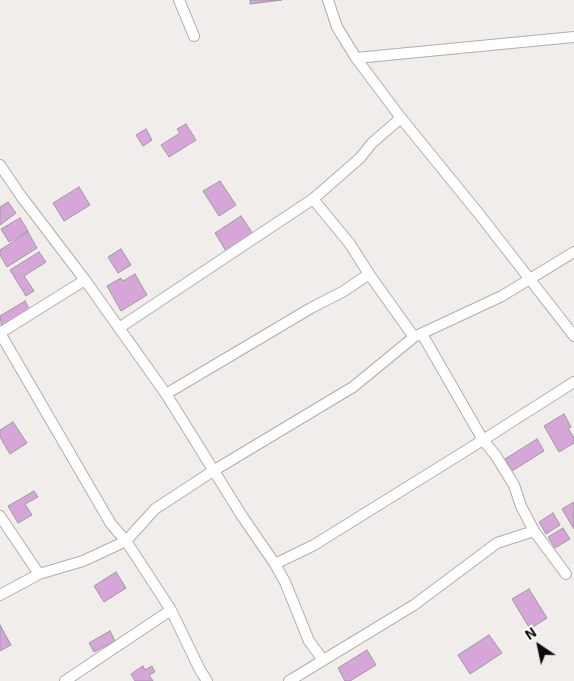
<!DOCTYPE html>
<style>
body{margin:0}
#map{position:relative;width:574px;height:681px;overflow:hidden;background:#f0edea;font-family:"Exo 2",sans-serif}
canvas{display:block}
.north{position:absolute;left:514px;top:621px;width:50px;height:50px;-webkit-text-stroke:4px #fdfaf8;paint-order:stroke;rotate:326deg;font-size:14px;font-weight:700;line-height:20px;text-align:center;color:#0c0b0a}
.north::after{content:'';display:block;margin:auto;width:18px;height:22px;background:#0c0b0a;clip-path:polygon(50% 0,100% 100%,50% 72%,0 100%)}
</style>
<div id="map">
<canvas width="574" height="681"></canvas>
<div class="north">N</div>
</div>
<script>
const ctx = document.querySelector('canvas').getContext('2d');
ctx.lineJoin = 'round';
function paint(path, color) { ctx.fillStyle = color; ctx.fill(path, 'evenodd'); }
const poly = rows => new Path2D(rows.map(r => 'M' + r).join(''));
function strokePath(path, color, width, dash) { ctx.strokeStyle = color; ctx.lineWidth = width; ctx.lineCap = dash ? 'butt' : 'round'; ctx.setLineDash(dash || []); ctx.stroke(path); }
const building = poly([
 [250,0,282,0,250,4,250,0],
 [186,124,196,140,169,157,161,145,180,133,177,129,186,124],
 [146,129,152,140,143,146,136,135,146,129],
 [220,181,236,205,219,216,203,191,220,181],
 [79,187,90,205,64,221,53,203,79,187],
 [8,202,16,213,0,225,0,207,8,202],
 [241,216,253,234,226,251,215,233,241,216],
 [20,218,28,231,9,242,1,229,20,218],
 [28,232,37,248,7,267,0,255,0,250,28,232],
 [121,249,131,265,118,273,108,257,121,249],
 [39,252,46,262,24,276,34,291,26,296,10,270,39,252],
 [135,274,147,295,121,311,107,286,121,278,123,281,135,274],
 [25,301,30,311,2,329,0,316,25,301],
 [564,414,571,427,568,428,574,438,574,443,559,452,544,426,564,414],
 [13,422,27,443,10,454,0,437,0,430,13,422],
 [537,439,544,451,512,471,505,459,537,439],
 [34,491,38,497,25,504,32,515,18,523,8,506,34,491],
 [574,502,574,529,562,509,574,502],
 [553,513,560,525,546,534,539,522,553,513],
 [563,528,570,539,555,548,548,537,563,528],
 [116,572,126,588,104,602,94,586,116,572],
 [529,589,547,618,530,629,512,599,529,589],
 [0,625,11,645,0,651,0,625],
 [110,631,115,641,94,652,89,643,110,631],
 [489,635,502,653,470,674,458,655,489,635],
 [367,650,376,665,350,681,345,681,338,668,367,650],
 [143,666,145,670,152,666,155,672,149,675,153,681,135,681,131,674,143,666]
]);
paint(building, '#d7a6d8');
strokePath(building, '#9d9a9d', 1);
const minor = poly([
 [179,0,194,36],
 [328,0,337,27,356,58,401,118,479,214,574,336],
 [356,58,574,37],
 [0,165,21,196,85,280,166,394,242,516,275,564,314,545,483,440,574,382],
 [313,199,360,158,372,143,401,118],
 [119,328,313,199,350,244,369,274,414,337],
 [0,333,111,524,126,541,171,610,200,670,207,681],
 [0,333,85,280],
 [422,334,483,440,496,456,514,485,521,506,534,531,566,574],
 [166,394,311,308,344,291,369,274],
 [0,516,39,574],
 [275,564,285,582,309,641,323,660],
 [0,595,39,574,83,561,126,541,155,509,213,471,353,387,414,337,502,296,574,252],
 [65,681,171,610],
 [289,681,414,605,497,543,534,531]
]);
strokePath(minor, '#b1aeac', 12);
strokePath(minor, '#fff', 10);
</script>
